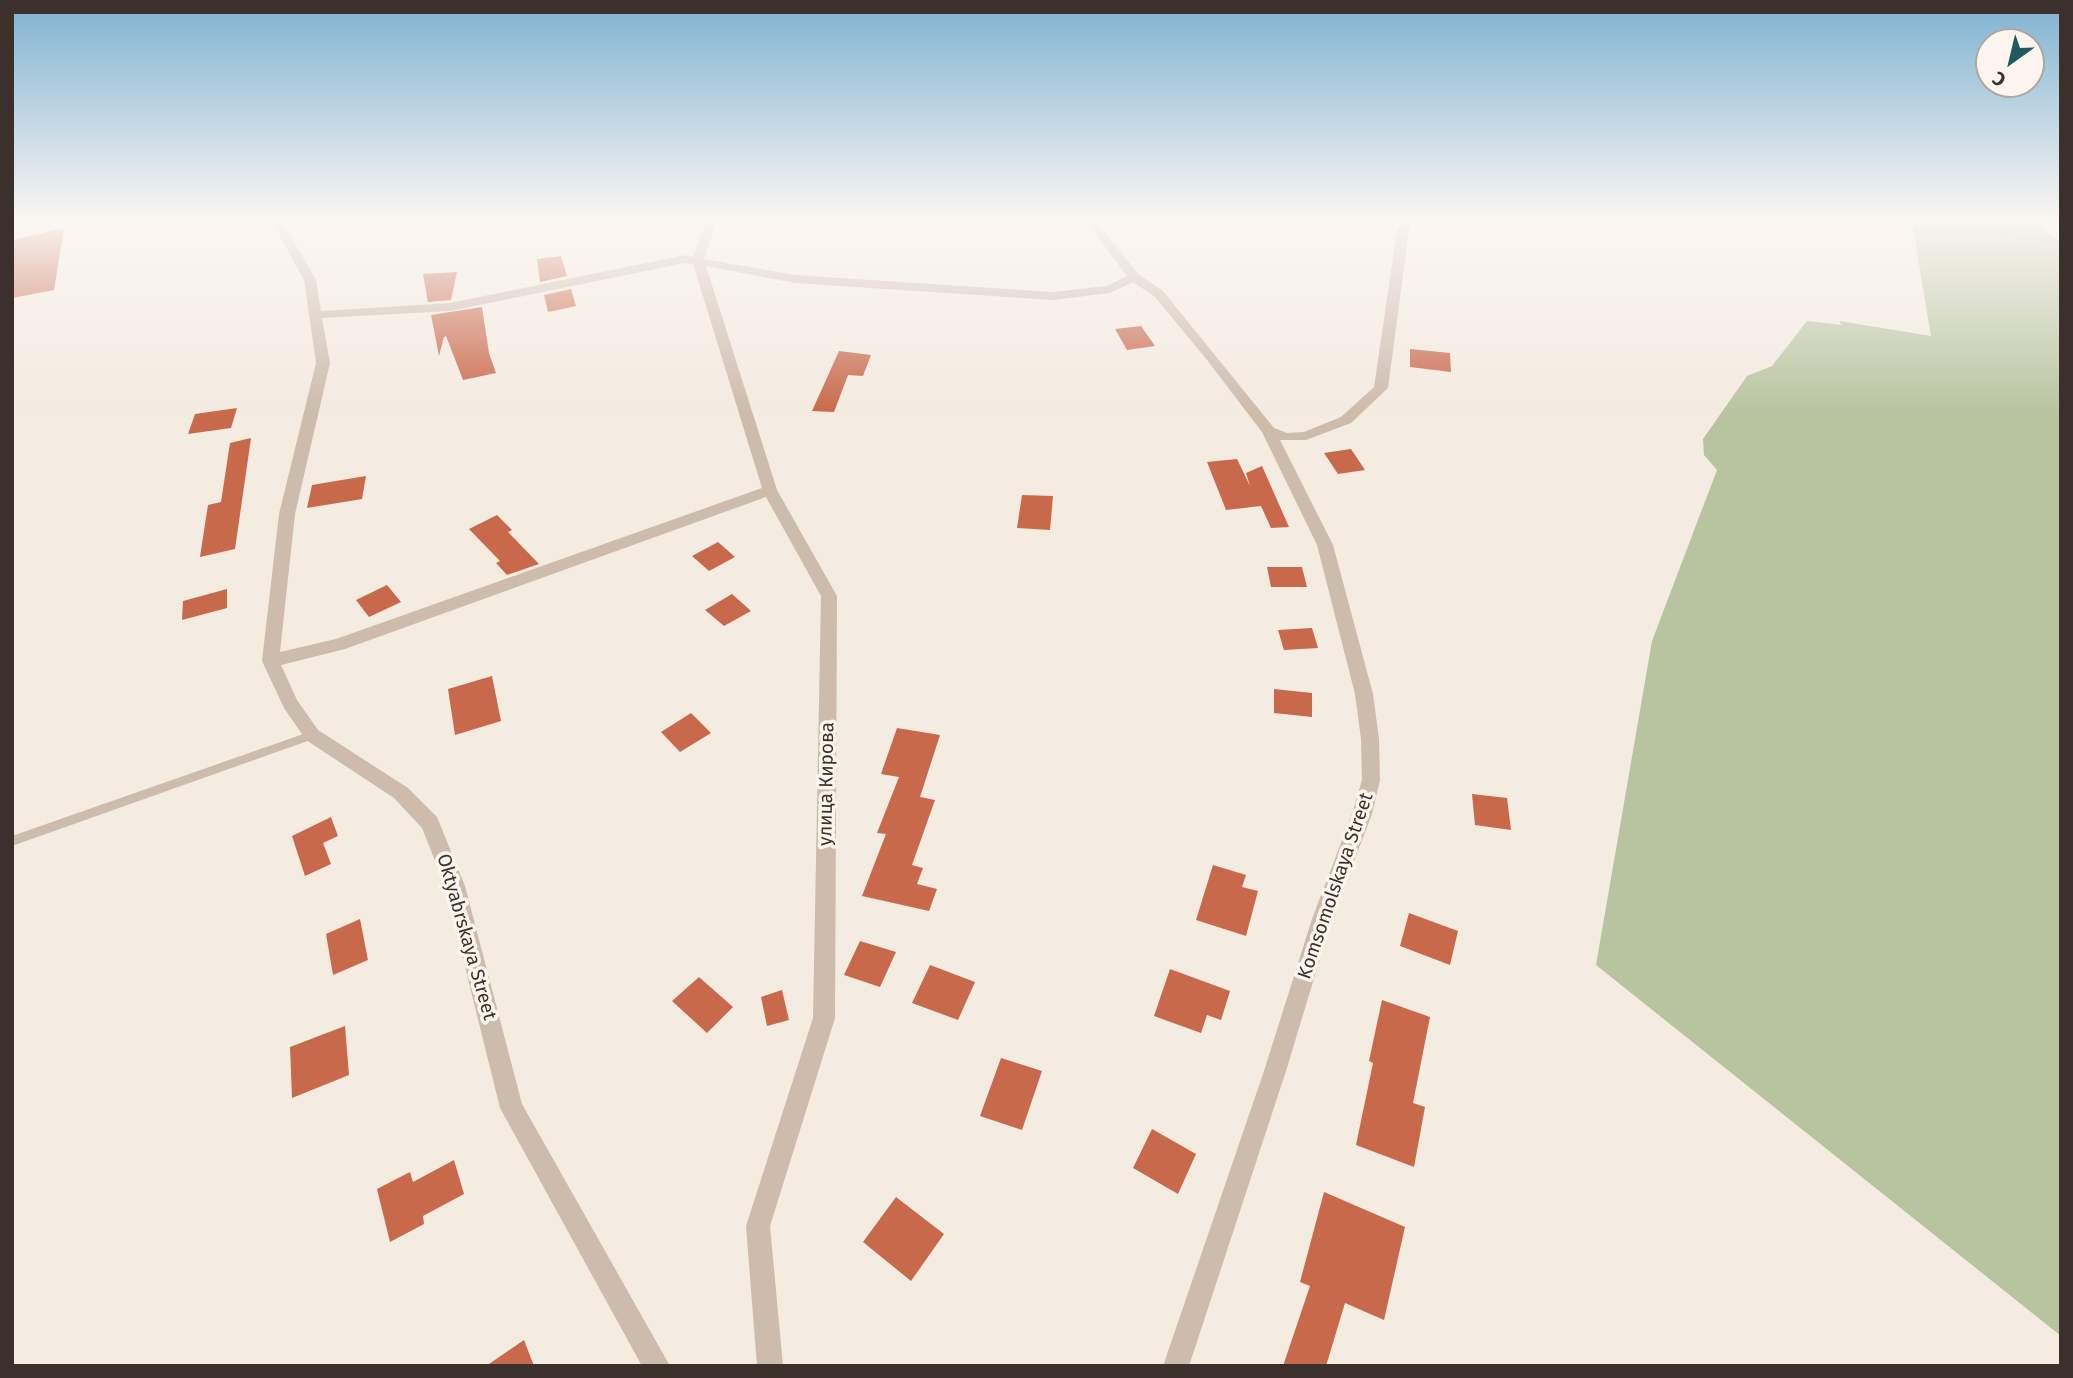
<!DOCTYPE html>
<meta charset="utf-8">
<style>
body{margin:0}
#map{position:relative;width:2073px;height:1378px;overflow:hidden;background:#f4ebe1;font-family:"Fira Sans",sans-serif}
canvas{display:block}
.frame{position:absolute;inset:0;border:14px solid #3b302b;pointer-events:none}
.north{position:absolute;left:1975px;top:28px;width:70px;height:70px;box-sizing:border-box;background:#fbf5ee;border:2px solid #aea6a0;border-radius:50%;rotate:214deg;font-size:19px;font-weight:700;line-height:28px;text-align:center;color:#3b302b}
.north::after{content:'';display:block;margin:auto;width:24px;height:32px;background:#1f5a5e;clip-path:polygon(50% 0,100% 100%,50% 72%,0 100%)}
</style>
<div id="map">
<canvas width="2073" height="1378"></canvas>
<div class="frame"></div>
<div class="north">С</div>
</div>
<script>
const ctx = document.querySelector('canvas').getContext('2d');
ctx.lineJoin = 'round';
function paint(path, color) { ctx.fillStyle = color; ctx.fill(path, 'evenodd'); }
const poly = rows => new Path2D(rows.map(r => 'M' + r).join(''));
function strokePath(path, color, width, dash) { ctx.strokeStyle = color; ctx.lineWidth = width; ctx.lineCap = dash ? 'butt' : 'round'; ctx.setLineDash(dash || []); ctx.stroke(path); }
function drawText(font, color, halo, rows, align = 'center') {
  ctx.font = font + ' "Fira Sans",sans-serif'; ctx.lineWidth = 7; ctx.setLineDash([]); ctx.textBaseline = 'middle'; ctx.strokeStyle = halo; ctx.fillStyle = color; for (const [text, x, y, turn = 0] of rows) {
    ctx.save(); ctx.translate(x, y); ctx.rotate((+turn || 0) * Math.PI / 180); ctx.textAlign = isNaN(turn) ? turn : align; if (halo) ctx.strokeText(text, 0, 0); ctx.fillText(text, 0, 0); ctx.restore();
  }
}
paint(poly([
 [1908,220,2031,220,2061,242,2061,1336,1596,965,1652,641,1717,470,1704,455,1703,439,1747,376,1772,366,1807,321,1842,325,1839,321,1931,336,1912,223]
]), '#b8c4a0');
paint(poly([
 [64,228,54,290,12,298,12,240],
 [561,256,567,276,540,282,537,259],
 [457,272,451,300,428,302,423,274],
 [571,289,576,306,548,312,544,295],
 [482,307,489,353,496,373,463,380,446,336,444,337,439,356,431,315],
 [1141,326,1155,346,1127,350,1115,329],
 [1410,349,1450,353,1451,372,1410,367],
 [839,351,871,355,863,376,848,375,834,412,812,411],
 [237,408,231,428,188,434,195,414],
 [251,438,235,549,200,557,208,505,221,502,230,443],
 [1351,449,1365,470,1338,474,1324,453],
 [1237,459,1250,486,1246,473,1262,466,1289,527,1271,528,1261,506,1226,510,1207,462],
 [366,476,362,499,307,508,312,485],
 [1022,495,1053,496,1050,530,1017,528],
 [497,515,512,530,508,532,539,564,507,575,496,563,500,561,469,529],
 [718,542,735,557,709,571,692,556],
 [1267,567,1302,567,1307,587,1271,587],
 [387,585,401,602,369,617,356,600],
 [227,589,227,608,182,620,183,601],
 [732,594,751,611,724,626,705,610],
 [1312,628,1318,648,1284,650,1278,630],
 [492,676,501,721,455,735,448,689],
 [1274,689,1312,693,1312,717,1274,713],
 [691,713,711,733,680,752,661,732],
 [897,728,940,735,920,797,935,800,912,865,923,868,917,884,937,889,929,911,862,896,886,834,877,833,899,777,881,774],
 [1472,794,1507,798,1511,830,1475,825],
 [331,817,338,836,323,843,331,864,305,876,292,836],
 [1213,865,1246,875,1242,887,1258,891,1246,936,1196,920],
 [1409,913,1458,931,1450,965,1400,946],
 [360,919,368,960,333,975,326,934],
 [860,941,896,952,880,987,844,975],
 [930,965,975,982,958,1020,912,1003],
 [1170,969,1230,991,1221,1020,1207,1015,1201,1033,1154,1016],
 [699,977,733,1007,707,1033,672,1001],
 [782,990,789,1020,767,1026,761,997],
 [1382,1000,1430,1017,1413,1103,1425,1107,1414,1167,1356,1145,1373,1063,1369,1061],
 [345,1026,349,1075,292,1098,290,1047],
 [1001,1058,1042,1071,1022,1130,980,1116],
 [1152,1129,1196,1154,1178,1194,1133,1168],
 [454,1160,464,1194,423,1216,424,1224,390,1242,377,1189,410,1172,413,1182],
 [1324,1192,1405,1227,1384,1320,1345,1303,1326,1366,1283,1366,1310,1286,1300,1282],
 [896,1197,944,1234,911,1281,863,1242],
 [524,1340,534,1366,486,1366]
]), '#c8694b');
strokePath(poly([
 [1897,220,2061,242]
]), '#b9a596', 3.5, [2.5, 2.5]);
paint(poly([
 [312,731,316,732,317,735,316,738,12,846,12,836,312,731]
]), '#cdbbac');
paint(poly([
 [271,220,282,220,316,280,321,311,450,303,685,255,693,257,706,220,717,220,704,259,795,275,1053,292,1107,286,1127,276,1085,220,1096,220,1138,274,1163,291,1274,428,1287,433,1304,432,1341,417,1374,387,1397,230,1402,220,1413,220,1409,230,1388,388,1351,423,1306,440,1280,440,1333,545,1373,694,1379,739,1380,780,1372,814,1332,919,1286,1071,1189,1366,1163,1366,1264,1071,1312,919,1352,814,1362,780,1361,739,1355,694,1317,545,1262,432,1207,360,1155,297,1133,282,1110,293,1053,300,795,283,706,266,777,490,837,596,835,1018,770,1226,783,1366,757,1366,746,1226,813,1018,821,596,766,497,345,649,281,665,297,700,318,730,408,788,437,817,465,886,522,1104,670,1366,642,1366,500,1108,445,886,422,828,394,798,306,740,284,708,262,661,279,514,316,363,304,280,271,220],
 [685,263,693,264,762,488,336,639,280,652,295,514,330,363,322,318,450,311,685,263]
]), '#cdbbac');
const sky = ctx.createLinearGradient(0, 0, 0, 413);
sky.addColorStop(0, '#7eb2d2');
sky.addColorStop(0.53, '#faf6f2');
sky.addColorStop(1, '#faf6f200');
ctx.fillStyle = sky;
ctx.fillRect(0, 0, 2073, 413);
drawText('19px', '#3b302b', '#fbf5ee', [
 ["улица Кирова",827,784,-89],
 ["Komsomolskaya Street",1336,886,-71],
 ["Oktyabrskaya Street",466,937,74]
]);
</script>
